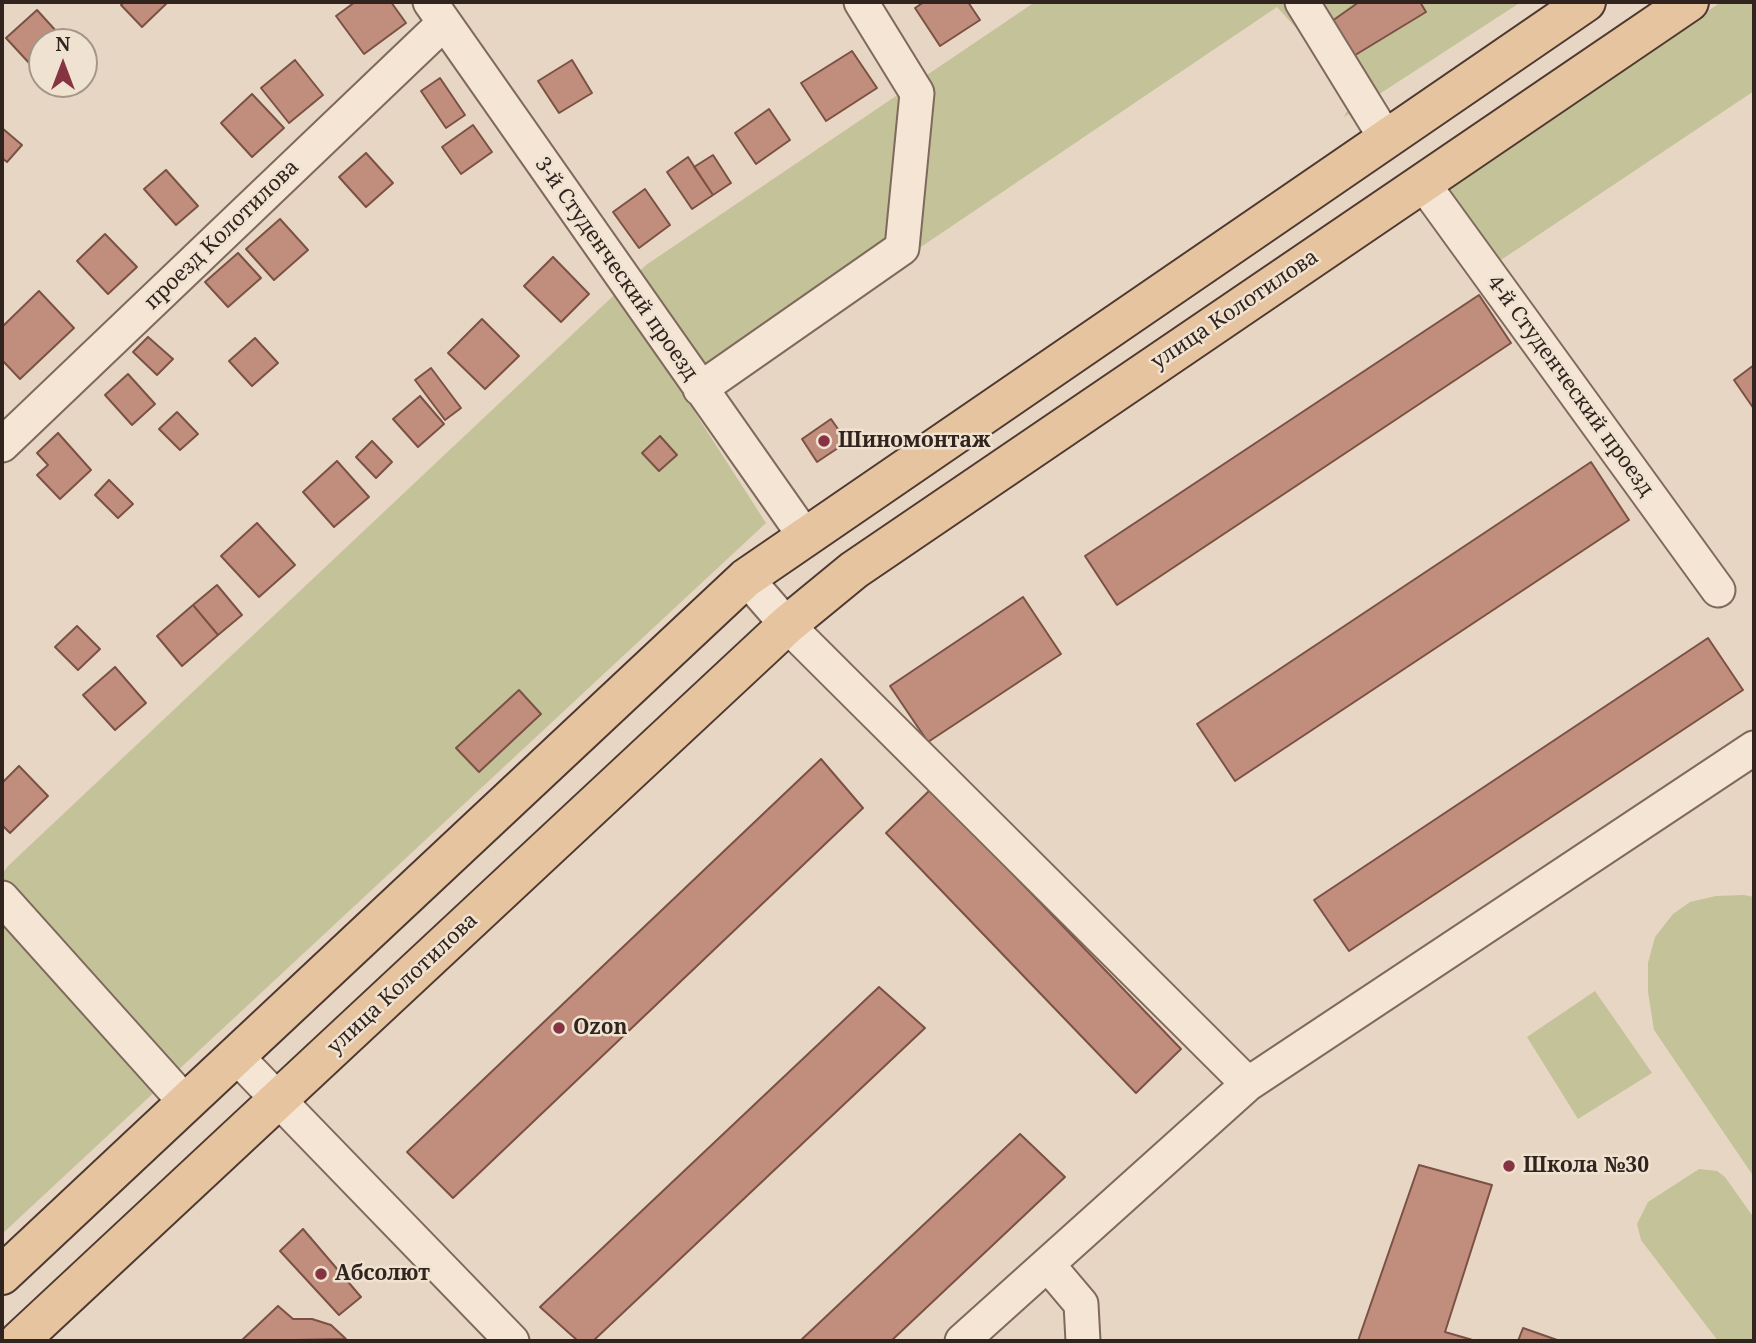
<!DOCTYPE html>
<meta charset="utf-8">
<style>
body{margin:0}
#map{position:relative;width:1756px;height:1343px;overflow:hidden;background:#e7d6c3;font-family:"Noto Serif",serif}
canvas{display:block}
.frame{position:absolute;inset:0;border:4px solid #31241e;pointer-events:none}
.north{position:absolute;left:28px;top:28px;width:70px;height:70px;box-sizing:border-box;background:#f0e2d1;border:2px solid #a49689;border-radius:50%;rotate:0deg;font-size:19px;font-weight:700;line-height:28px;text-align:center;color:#31241e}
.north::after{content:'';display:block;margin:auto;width:24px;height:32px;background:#863442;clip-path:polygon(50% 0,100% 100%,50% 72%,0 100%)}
</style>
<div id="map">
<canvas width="1756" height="1343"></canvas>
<div class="frame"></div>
<div class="north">N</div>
</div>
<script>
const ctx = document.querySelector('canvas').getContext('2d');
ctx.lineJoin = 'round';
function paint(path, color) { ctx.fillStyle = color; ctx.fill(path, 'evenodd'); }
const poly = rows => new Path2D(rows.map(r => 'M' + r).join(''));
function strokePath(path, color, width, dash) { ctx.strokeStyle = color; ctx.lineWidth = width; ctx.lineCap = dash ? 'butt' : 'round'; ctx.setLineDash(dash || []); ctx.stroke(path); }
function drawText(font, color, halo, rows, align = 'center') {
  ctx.font = font + ' "Noto Serif",serif'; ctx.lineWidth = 5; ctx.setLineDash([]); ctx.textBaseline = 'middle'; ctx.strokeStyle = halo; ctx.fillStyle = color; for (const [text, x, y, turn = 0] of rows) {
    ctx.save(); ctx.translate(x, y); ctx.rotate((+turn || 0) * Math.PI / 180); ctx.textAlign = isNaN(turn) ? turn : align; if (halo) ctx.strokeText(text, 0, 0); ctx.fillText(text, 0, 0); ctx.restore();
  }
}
paint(poly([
 [1035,2,1521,2,1344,117,1356,94,1277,7,756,358,694,411,766,523,2,1234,2,874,8,866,646,265],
 [1721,2,1754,2,1754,91,1501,260,1448,187],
 [1744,895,1754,897,1754,1177,1654,1030,1648,992,1648,963,1655,937,1673,914,1690,902,1716,896],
 [1595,991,1652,1073,1578,1119,1527,1037],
 [1699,1169,1717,1171,1725,1177,1754,1218,1754,1341,1718,1341,1641,1240,1637,1224,1648,1202]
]), '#c4c298');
const building = poly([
 [124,2,168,2,142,27,121,5,124,2],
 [355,2,391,2,406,23,364,54,336,16,355,2],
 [924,2,968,2,980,20,940,46,915,8,924,2],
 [1359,2,1420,2,1426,12,1347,60,1325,26,1359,2],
 [37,10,66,42,42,42,42,77,6,38,37,10],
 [852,51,877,88,826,121,801,83,852,51],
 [295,60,323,95,289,123,261,88,295,60],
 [572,60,592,93,559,113,538,81,572,60],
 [440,78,465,115,446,128,421,91,440,78],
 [252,94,284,128,252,157,221,123,252,94],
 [769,109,790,140,756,164,735,133,769,109],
 [473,125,492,152,461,174,442,147,473,125],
 [2,128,22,145,7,162,2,158,2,128],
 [366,153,393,183,366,207,339,177,366,153],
 [713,155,731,183,713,195,694,167,713,155],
 [688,157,713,195,692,209,667,172,688,157],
 [166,170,198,206,176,225,144,189,166,170],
 [645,189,670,225,639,248,613,212,645,189],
 [280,219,308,250,274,280,246,249,280,219],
 [105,234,137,267,108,294,77,261,105,234],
 [238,253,261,278,228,307,205,282,238,253],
 [553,257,589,294,561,322,524,286,553,257],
 [39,291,74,328,20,379,2,360,2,327,39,291],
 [1479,295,1511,343,1117,605,1085,556,1479,295],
 [482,319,519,356,485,389,448,353,482,319],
 [148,337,173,359,157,375,133,352,148,337],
 [255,338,278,363,252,386,229,361,255,338],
 [1754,365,1754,409,1734,380,1754,365],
 [431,368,461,408,445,420,415,380,431,368],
 [128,374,155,404,132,425,105,395,128,374],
 [420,396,444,424,418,447,393,419,420,396],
 [177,412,198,434,180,450,159,429,177,412],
 [831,419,847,442,817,462,802,439,831,419],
 [58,433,91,470,60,499,37,475,48,465,37,453,58,433],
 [660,436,677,455,659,471,642,453,660,436],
 [372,441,392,462,376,478,356,457,372,441],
 [337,461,369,497,334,527,303,492,337,461],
 [1591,462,1629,520,1235,781,1197,724,1591,462],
 [109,480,133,504,118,518,95,495,109,480],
 [257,523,295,565,259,597,221,556,257,523],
 [217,585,242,615,218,635,193,605,217,585],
 [1023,597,1061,654,928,742,890,686,1023,597],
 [193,605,218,635,182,666,157,636,193,605],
 [77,626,100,649,78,670,55,647,77,626],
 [1708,638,1743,690,1349,951,1314,900,1708,638],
 [115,667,146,703,115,730,83,695,115,667],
 [519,690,541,714,479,772,456,748,519,690],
 [821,759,863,808,453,1198,407,1152,821,759],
 [19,766,48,796,10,833,2,825,2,783,19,766],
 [931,789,1181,1049,1136,1093,886,833,931,789],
 [879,987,925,1028,593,1341,578,1341,540,1307,879,987],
 [1020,1134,1065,1177,891,1341,800,1341,1020,1134],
 [1419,1165,1492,1185,1445,1332,1476,1341,1358,1341,1419,1165],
 [303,1229,361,1297,339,1315,280,1251,303,1229],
 [278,1306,293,1319,312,1319,331,1325,346,1339,241,1341,278,1306],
 [1523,1328,1560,1341,1518,1341,1523,1328]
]);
paint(building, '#c18e7d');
strokePath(building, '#7b5145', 2);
const minor = poly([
 [430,2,804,535],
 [1302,2,1385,137],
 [1422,182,1718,590],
 [700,389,902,248,917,93,861,2],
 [2,445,443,24],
 [746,578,787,625,1248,1084],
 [2,898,186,1103],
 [235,1055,512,1341],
 [1048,1265,1081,1304,1083,1341],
 [962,1341,1248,1084,1754,748]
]);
const major = poly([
 [2,1275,746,578,1586,2],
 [19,1341,787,625,854,570,1689,2]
]);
strokePath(minor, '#7f695c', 37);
strokePath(major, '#4e3930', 42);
strokePath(minor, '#f4e5d5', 33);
strokePath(major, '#e6c49f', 38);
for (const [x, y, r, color] of [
 [824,441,7,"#863442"],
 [559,1028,7,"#863442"],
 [1509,1166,7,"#863442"],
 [321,1274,7,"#863442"]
]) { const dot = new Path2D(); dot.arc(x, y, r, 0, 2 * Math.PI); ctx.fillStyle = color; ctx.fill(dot); strokePath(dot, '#f0e2d1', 2.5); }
drawText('21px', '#31241e', '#f0e2d1', [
 ["проезд Колотилова",222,235,-44],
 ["3-й Студенческий проезд",616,269,55],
 ["улица Колотилова",1235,310,-34],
 ["4-й Студенческий проезд",1570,386,54],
 ["улица Колотилова",403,984,-43]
]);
drawText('bold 21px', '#31241e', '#f0e2d1', [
 ["Шиномонтаж",838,441],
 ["Ozon",573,1028],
 ["Школа №30",1523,1166],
 ["Абсолют",335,1274]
], 'left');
</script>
